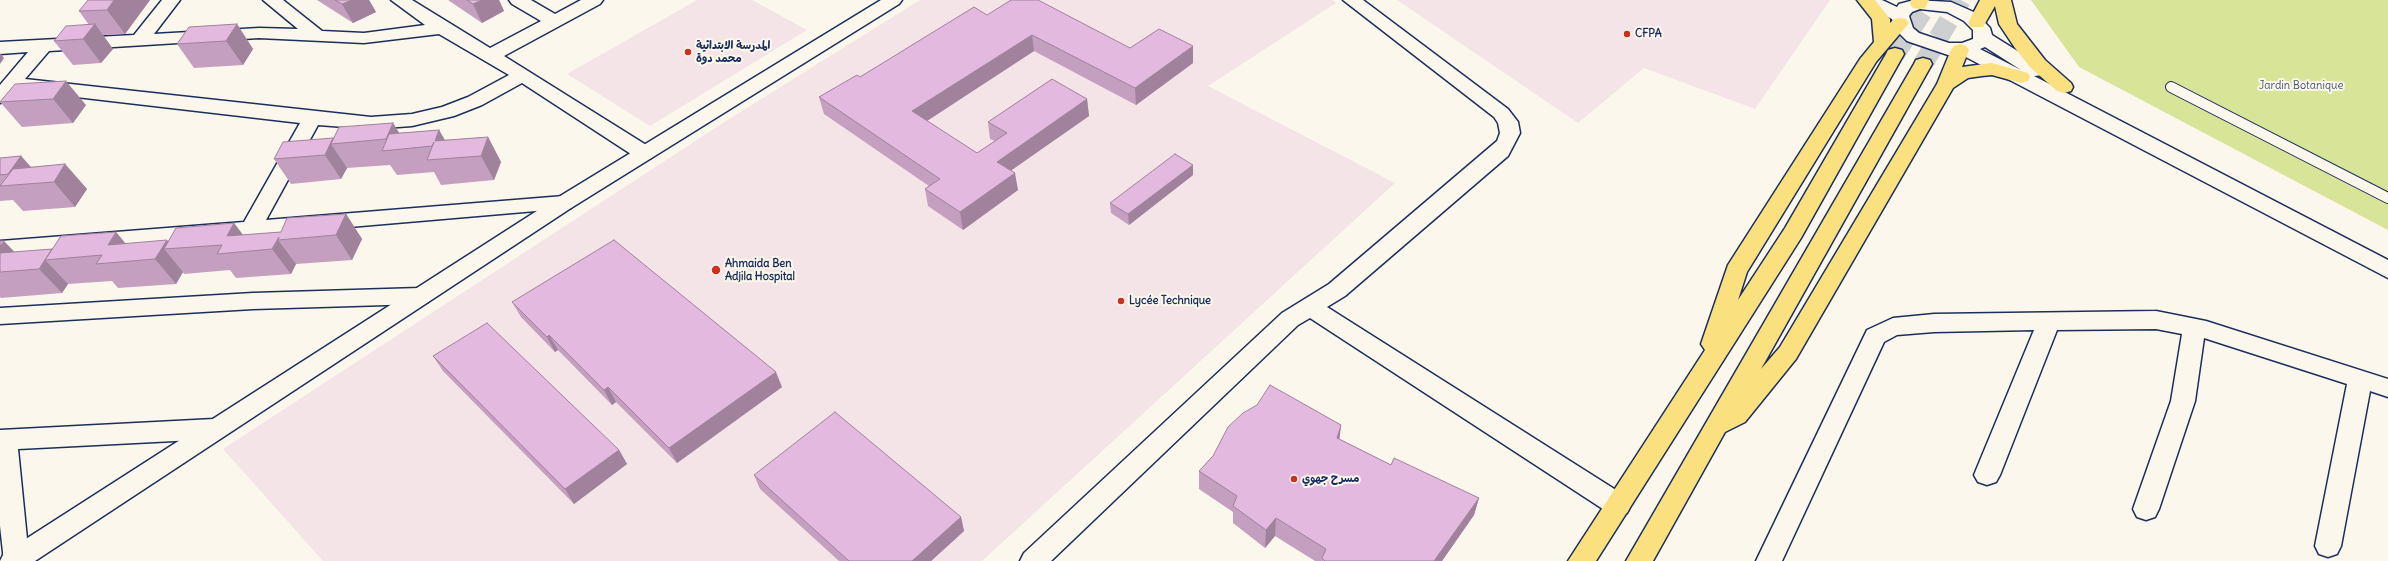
<!DOCTYPE html>
<meta charset="utf-8">
<style>
body{margin:0}
canvas{display:block;background:#fbf7ec}
</style>
<canvas width="2388" height="561"></canvas>
<script>
const ctx = document.querySelector('canvas').getContext('2d');
ctx.lineJoin = 'round';
function paint(path, color) { ctx.fillStyle = color; ctx.fill(path, 'evenodd'); }
const poly = rows => new Path2D(rows.map(r => 'M' + r).join(''));
function strokePath(path, color, width, dash) { ctx.strokeStyle = color; ctx.lineWidth = width; ctx.lineCap = dash ? 'butt' : 'round'; ctx.setLineDash(dash || []); ctx.stroke(path); }
function drawText(font, color, halo, rows, align = 'center') {
  ctx.font = font + ' Delius,"Playpen Sans Arabic",sans-serif'; ctx.lineWidth = 4; ctx.setLineDash([]); ctx.textBaseline = 'middle'; ctx.strokeStyle = halo; ctx.fillStyle = color; for (const [text, x, y, turn = 0] of rows) {
    ctx.save(); ctx.translate(x, y); ctx.rotate((+turn || 0) * Math.PI / 180); ctx.textAlign = isNaN(turn) ? turn : align; if (halo) ctx.strokeText(text, 0, 0); ctx.fillText(text, 0, 0); ctx.restore();
  }
}
paint(poly([
 [697,0,752,0,807,30,650,126,567,74],
 [920,0,1332,0,1336,3,1208,86,1395,183,982,561,323,561,223,449,726,121],
 [1397,0,1830,0,1755,109,1644,68,1578,123]
]), '#f4e4e8');
paint(poly([
 [2031,0,2388,0,2388,230,2079,67]
]), '#d8e497');
strokePath(poly([
 [1895,54,1930,0],
 [1923,64,1961,0]
]), '#cecfd0', 20, [20, 10]);
const lane = poly([
 [2171,87,2388,198]
]);
const street = poly([
 [162,0,180,0,154,34,259,28,298,29,263,0,283,0,322,31,364,33,425,25,391,0,412,0,490,48,541,21,512,4,509,0,531,0,555,14,581,0,603,0,600,4,504,56,651,148,654,153,651,158,644,160,637,158,522,83,482,105,454,116,412,126,371,129,318,125,266,220,564,196,571,198,574,203,571,208,0,257,0,241,244,222,300,123,16,90,7,101,0,103,0,85,28,52,0,54,0,42,134,35,162,0],
 [439,34,509,75,468,97,442,107,412,114,371,117,25,79,49,51,259,38,364,43,439,34],
 [1343,0,1363,0,1508,109,1518,122,1520,133,1508,156,1345,296,1327,307,1627,497,1631,505,1627,513,1618,516,1609,513,1310,318,1298,325,1051,561,1020,561,1024,553,1282,313,1329,284,1497,141,1500,133,1498,123,1494,117,1343,0],
 [420,288,428,290,431,296,428,302,420,304,253,309,0,324,0,308,253,293,420,288],
 [2156,311,2206,321,2388,379,2388,397,2370,391,2341,546,2337,554,2328,557,2319,554,2315,546,2347,384,2204,338,2195,401,2159,509,2155,517,2146,520,2137,517,2133,509,2171,401,2182,334,2156,329,2057,330,2000,475,1996,482,1987,485,1978,482,1974,475,2034,330,1934,332,1897,335,1884,342,1782,561,1756,561,1867,330,1893,318,1934,314,2156,311],
 [214,419,223,422,226,429,223,436,214,439,18,449,29,559,28,561,4,561,0,526,0,430,214,419]
]);
const secondary = poly([
 [881,0,902,0,899,4,571,208,35,561,0,561,4,553,557,198,881,0],
 [1860,0,1882,0,1897,7,1899,4,1914,0,1951,2,1976,13,1990,28,1992,35,2043,67,2045,71,2043,75,2034,76,2388,260,2388,278,1962,55,1948,55,1907,41,1896,30,1892,19,1863,4,1860,0],
 [1920,9,1947,12,1964,21,1973,30,1973,39,1962,43,1949,43,1919,33,1913,28,1909,16,1912,12,1920,9],
 [1985,47,2021,70,1980,49,1985,47]
]);
const highway = poly([
 [1857,0,1875,0,1890,19,1890,23,1894,19,1900,18,1906,19,1909,23,1876,62,1747,272,1738,300,1785,228,1886,54,1888,50,1895,48,1902,50,1904,54,1801,238,1596,561,1568,561,1705,350,1701,344,1728,265,1860,59,1874,42,1872,19,1857,0],
 [1911,0,1929,0,1925,8,1919,9,1913,8,1910,4,1911,0],
 [1980,0,2011,0,2017,24,2045,60,2071,83,2073,87,2071,91,2064,93,2057,91,2031,68,2015,48,1999,24,1995,6,1983,27,1971,27,1968,23,1980,0],
 [1960,44,1966,46,1969,50,1962,67,1992,63,2028,73,2030,77,2028,81,2021,83,1992,75,1982,76,1968,78,1953,88,1796,359,1745,422,1725,432,1653,561,1626,561,1914,64,1916,60,1923,58,1930,60,1932,64,1761,369,1780,347,1937,84,1951,50,1954,46,1960,44]
]);
strokePath(lane, '#1b2f5e', 12);
strokePath(street, '#1b2f5e', 3);
strokePath(secondary, '#1b2f5e', 3);
strokePath(highway, '#1b2f5e', 3);
strokePath(lane, '#fbf7ec', 10);
paint(street, '#fbf7ec');
paint(secondary, '#fbf7ec');
paint(highway, '#fbe080');
paint(poly([
 [150,0,125,34,103,35,113,49,101,63,73,65,54,41,89,25,79,11],
 [317,0,369,0,376,12,353,23],
 [448,0,499,0,504,11,482,23],
 [987,15,1193,63,1136,105,1034,51,927,121,977,153,995,141,990,139,988,122,1087,99,1089,116,1011,170,1018,190,963,230,928,206,925,189,929,186,824,114,819,97],
 [237,24,253,49,243,65,194,68,177,44],
 [15,84,86,105,73,123,22,127,0,102],
 [393,123,399,133,439,130,445,140,488,137,501,162,494,180,441,185,434,172,397,175,390,165,347,168,341,179,291,184,274,159,333,138],
 [21,156,31,167,65,164,87,189,75,207,23,211,13,200,0,201,0,158],
 [1193,165,1193,175,1129,225,1111,213,1110,203],
 [346,214,362,239,352,260,296,264,291,274,236,278,230,270,184,274,183,272,176,284,118,288,112,281,68,284,62,293,1,298,0,297,0,241,14,252,126,244,168,242,234,223,243,235,281,232],
 [512,302,782,387,677,463,616,402,612,405,558,350,555,352,521,317],
 [433,356,619,450,627,464,574,504,443,371],
 [1341,425,1339,439,1391,465,1479,498,1474,515,1442,561,1315,561,1275,536,1265,548,1233,523,1233,512,1199,489,1199,471,1213,456],
 [754,475,961,517,964,531,931,561,839,561,760,489]
]), '#c49fc0');
paint(poly([
 [114,0,150,0,125,34,107,10],
 [352,0,369,0,376,12,353,23,342,4],
 [482,0,499,0,504,11,482,23,473,4],
 [95,24,113,49,101,63,83,39],
 [237,24,253,49,243,65,226,41],
 [1032,35,1034,51,916,128,912,111],
 [1193,46,1193,63,1136,105,1135,88],
 [0,53,4,58,0,64],
 [66,81,86,105,73,123,53,99],
 [1087,99,1089,116,999,179,997,162],
 [393,123,408,147,392,150,386,139],
 [439,130,453,155,435,141],
 [488,137,501,162,494,180,481,156],
 [333,138,331,144,347,168,341,179,325,155],
 [21,156,43,181,8,174],
 [65,164,87,189,75,207,54,182],
 [1193,165,1193,175,1129,225,1128,214],
 [1015,173,1018,190,963,230,960,212],
 [346,214,362,239,352,260,336,235],
 [234,223,252,247,227,236],
 [116,232,137,257,108,245],
 [279,237,278,240,296,264,291,274,272,249],
 [167,240,174,248,164,249,183,272,176,284,155,259],
 [4,241,28,266,0,259,0,246],
 [52,249,45,260,68,284,62,293,39,269],
 [549,335,558,350,555,352,547,337],
 [776,372,782,387,677,463,669,448],
 [608,387,616,402,612,405,604,390],
 [1341,425,1339,443,1337,438],
 [619,450,627,464,574,504,565,489],
 [1479,498,1474,515,1442,561,1434,561],
 [961,517,964,531,931,561,912,561],
 [1276,518,1275,536,1265,548,1266,530]
]), '#a0829c');
const building = poly([
 [88,0,114,0,107,10,79,11,88,0],
 [335,0,352,0,342,4,335,0],
 [467,0,482,0,473,4,467,0],
 [1011,0,1038,0,1130,48,1159,29,1193,46,1135,88,1032,35,912,111,977,153,1007,133,988,122,1052,79,1087,99,997,162,1015,173,960,212,925,189,940,179,819,97,857,75,860,77,974,7,987,15,1011,0],
 [95,24,83,39,54,41,66,26,95,24],
 [237,24,226,41,177,44,189,27,237,24],
 [66,81,53,99,0,102,15,84,66,81],
 [393,123,386,139,331,144,339,127,393,123],
 [439,130,435,141,488,137,481,156,427,160,434,142,432,146,382,151,389,134,439,130],
 [333,138,325,155,274,159,283,142,333,138],
 [1175,154,1193,165,1128,214,1110,203,1175,154],
 [21,156,8,174,0,175,0,158,21,156],
 [65,164,54,182,0,186,13,169,65,164],
 [346,214,336,235,278,240,279,237,272,249,217,254,222,245,164,249,176,228,234,223,227,236,281,232,287,218,346,214],
 [116,232,108,245,167,240,155,259,96,264,102,255,45,260,61,236,116,232],
 [614,240,776,372,669,448,608,387,604,390,549,335,547,337,512,302,614,240],
 [0,241,4,241,0,246,0,241],
 [52,249,39,269,0,272,0,253,52,249],
 [487,323,619,450,565,489,433,356,487,323],
 [1270,385,1341,425,1337,438,1391,465,1394,458,1479,498,1434,561,1325,561,1322,558,1326,549,1276,518,1266,530,1233,506,1237,496,1199,471,1213,456,1228,427,1243,413,1257,405,1270,385],
 [835,412,961,517,912,561,849,561,754,475,835,412]
]);
paint(building, '#e4b9df');
strokePath(building, '#a0829c', 1);
for (const [x, y, r, color] of [
 [1627,34,4,"#c8321e"],
 [688,52,4,"#c8321e"],
 [716,270,5,"#c8321e"],
 [1121,301,4,"#c8321e"],
 [1294,479,4,"#c8321e"]
]) { const dot = new Path2D(); dot.arc(x, y, r, 0, 2 * Math.PI); ctx.fillStyle = color; ctx.fill(dot); strokePath(dot, '#fbf7ec', 1.5); }
drawText('bold 11px', '#1b2f5e', '#fbf7ec', [
 ["CFPA",1635,34],
 ["المدرسة الابتدائية",696,46],
 ["محمد دوة",696,59],
 ["Ahmaida Ben",725,264],
 ["Adjila Hospital",725,277],
 ["Lycée Technique",1129,301],
 ["مسرح جهوي",1302,479]
], 'left');
drawText('11px', '#415369', '#fbf7ec', [
 ["Jardin Botanique",2301,86]
]);
</script>
